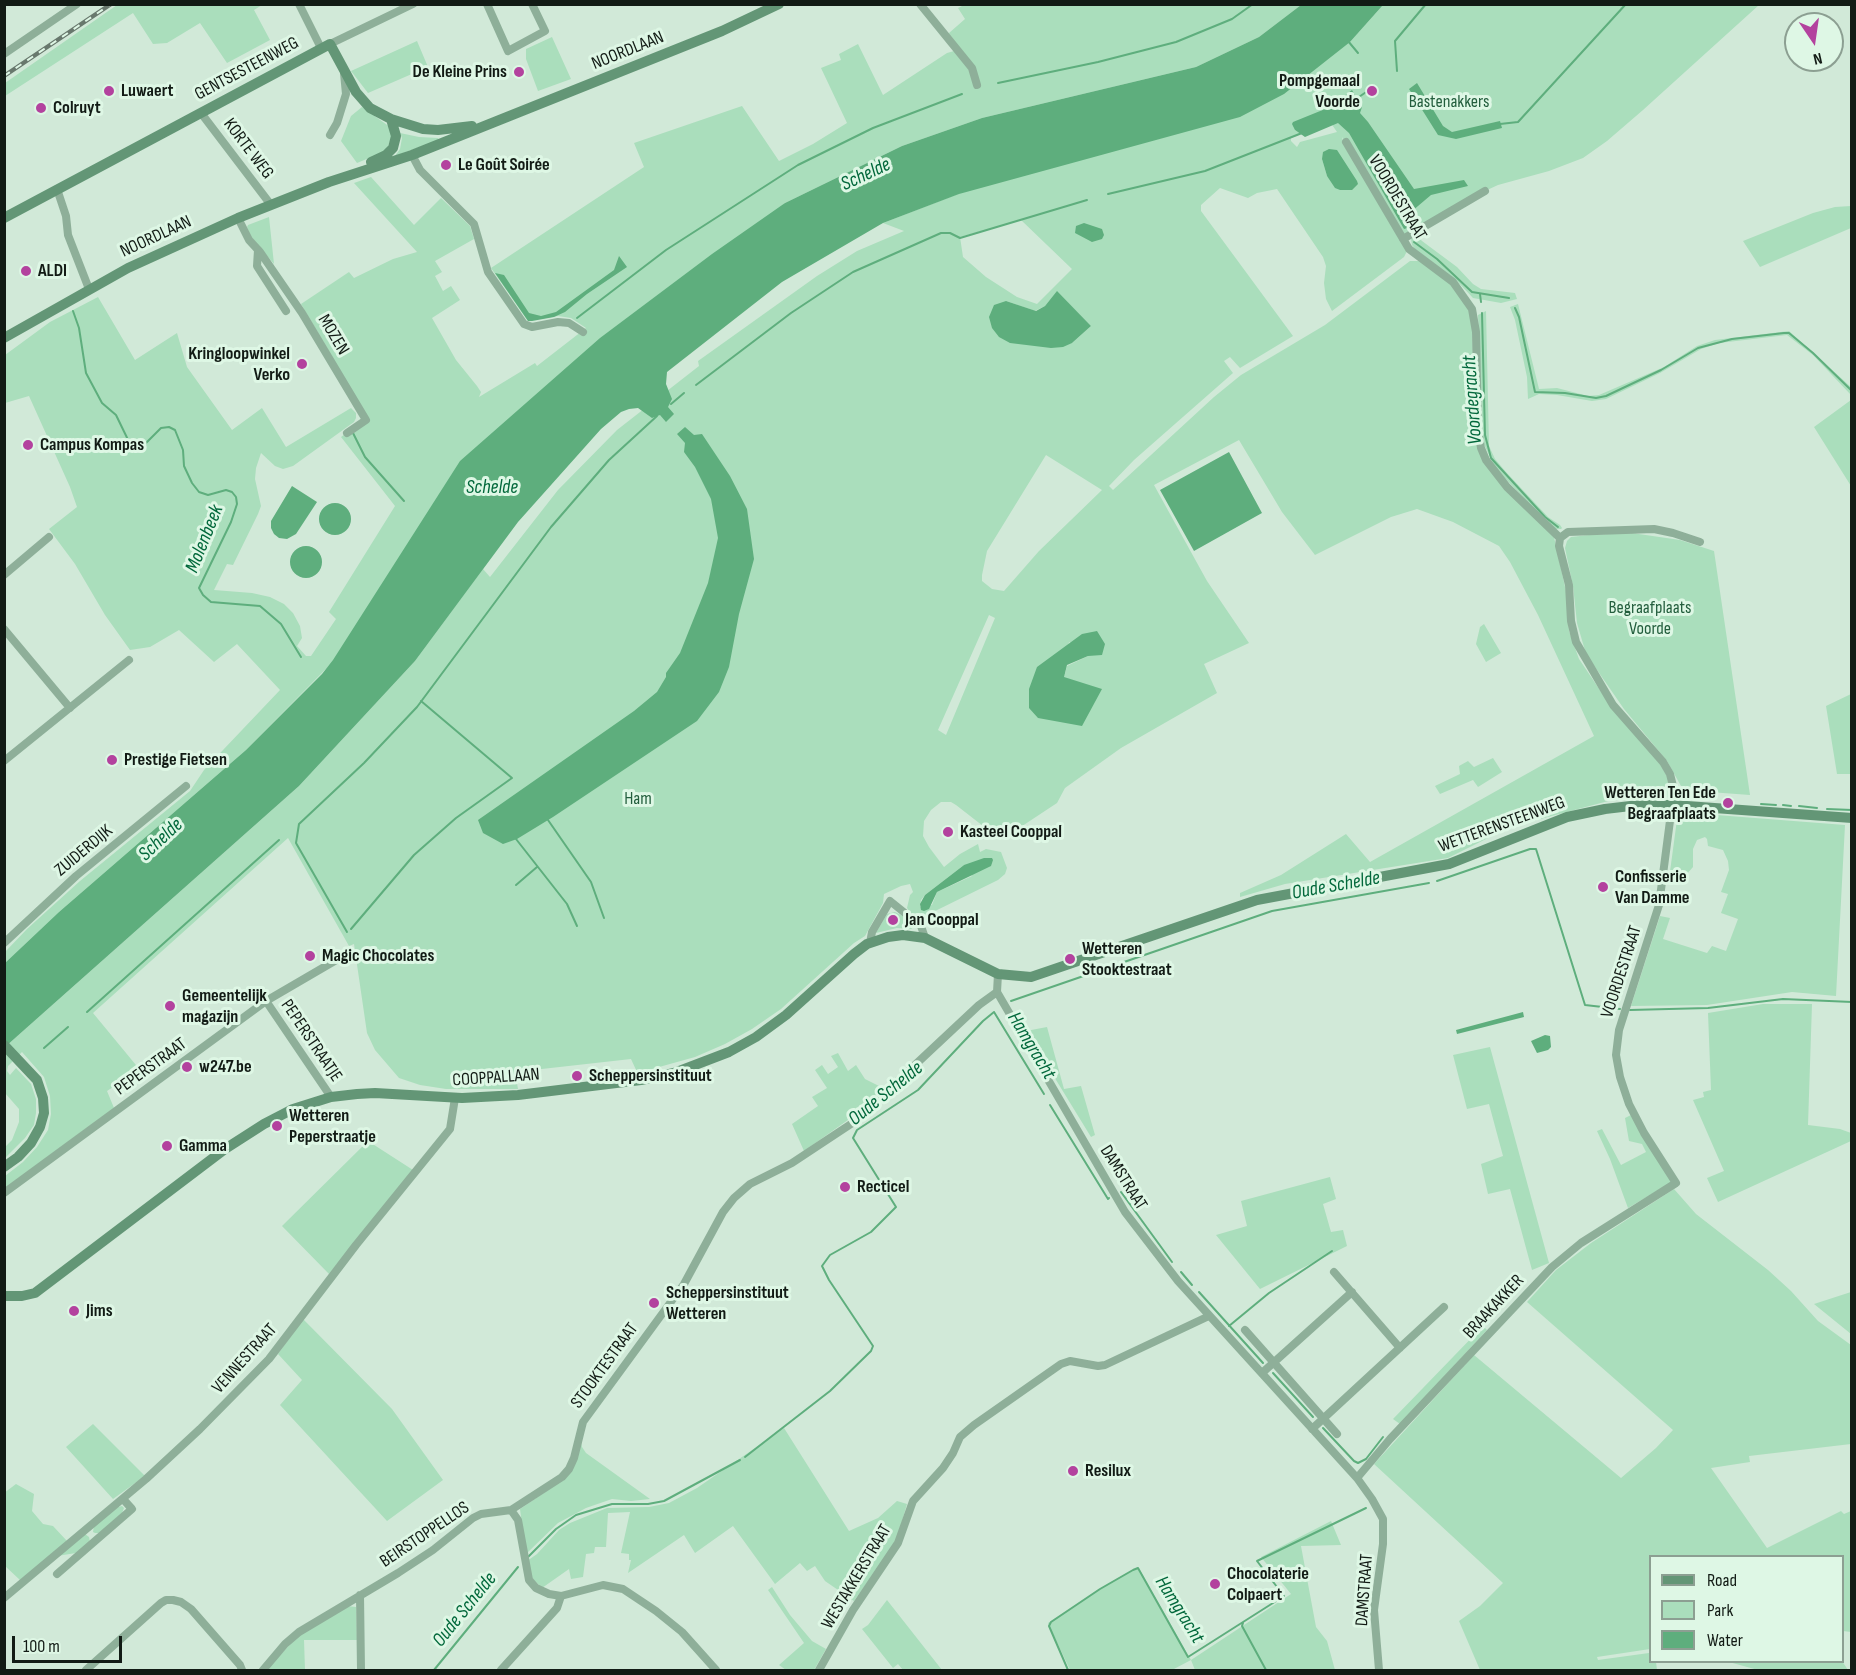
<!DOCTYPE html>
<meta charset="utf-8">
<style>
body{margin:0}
#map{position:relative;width:1856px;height:1675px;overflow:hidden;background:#d1e9d8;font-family:"Sofia Sans Condensed",sans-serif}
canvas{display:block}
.frame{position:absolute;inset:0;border:6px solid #121b15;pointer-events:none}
.legend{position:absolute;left:1649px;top:1555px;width:195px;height:108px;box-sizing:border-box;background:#def7e5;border:2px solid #8c9f92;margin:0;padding:8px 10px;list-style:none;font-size:18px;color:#121b15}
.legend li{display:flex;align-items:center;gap:12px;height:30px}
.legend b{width:30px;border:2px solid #8c9f92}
.north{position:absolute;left:1784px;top:12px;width:60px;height:60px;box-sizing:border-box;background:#def7e5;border:2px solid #8c9f92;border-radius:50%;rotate:167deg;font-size:16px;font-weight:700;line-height:24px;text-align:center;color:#121b15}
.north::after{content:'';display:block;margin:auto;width:21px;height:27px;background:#b3429e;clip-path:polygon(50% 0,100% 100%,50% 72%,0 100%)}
.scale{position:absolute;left:12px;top:1636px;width:110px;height:27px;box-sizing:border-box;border:3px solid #121b15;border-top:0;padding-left:8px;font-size:18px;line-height:21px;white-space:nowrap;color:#121b15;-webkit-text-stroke:4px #def7e5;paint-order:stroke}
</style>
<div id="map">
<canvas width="1856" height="1675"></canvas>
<div class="frame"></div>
<ul class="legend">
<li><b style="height:8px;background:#639676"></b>Road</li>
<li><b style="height:16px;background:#aadebc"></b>Park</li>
<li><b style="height:16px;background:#5eae7d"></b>Water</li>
</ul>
<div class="north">N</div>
<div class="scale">100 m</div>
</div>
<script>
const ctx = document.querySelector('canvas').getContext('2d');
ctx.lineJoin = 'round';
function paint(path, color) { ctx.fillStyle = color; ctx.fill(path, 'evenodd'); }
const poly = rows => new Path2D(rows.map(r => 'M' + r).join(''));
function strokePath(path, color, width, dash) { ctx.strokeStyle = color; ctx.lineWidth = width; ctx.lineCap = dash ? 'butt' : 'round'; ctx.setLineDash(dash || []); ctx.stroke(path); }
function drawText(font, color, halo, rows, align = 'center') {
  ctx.font = font + ' "Sofia Sans Condensed",sans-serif'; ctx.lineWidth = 6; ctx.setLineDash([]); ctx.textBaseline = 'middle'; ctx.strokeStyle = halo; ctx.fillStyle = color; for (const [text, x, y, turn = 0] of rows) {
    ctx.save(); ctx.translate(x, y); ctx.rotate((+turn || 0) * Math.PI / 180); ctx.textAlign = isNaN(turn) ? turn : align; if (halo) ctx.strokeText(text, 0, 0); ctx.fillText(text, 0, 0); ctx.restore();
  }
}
paint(poly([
 [117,5,262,5,254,10,270,40,227,63,200,23,167,43,153,44,133,13,5,96,5,83],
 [964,5,1301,5,1259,37,1196,67,982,118,902,146,785,203,246,750,59,912,5,963,5,952,27,929,80,881,190,791,204,770,280,690,237,644,214,662,179,630,150,647,130,650,105,615,75,564,49,529,77,507,70,487,29,396,5,403,5,355,50,322,98,297,135,360,177,333,187,367,232,430,262,408,286,447,351,408,356,413,356,418,354,422,293,466,283,469,275,466,261,453,256,468,255,479,261,506,258,514,233,565,227,564,214,590,252,593,270,597,284,604,293,613,300,626,302,638,297,646,306,656,311,656,336,619,329,612,395,506,341,437,366,419,331,363,333,358,301,304,349,272,354,278,393,259,417,252,354,183,371,177,414,225,441,198,470,226,474,239,435,261,442,272,435,276,443,291,451,286,460,300,432,318,456,360,477,386,481,392,479,397,535,363,537,366,586,328,571,318,558,316,528,321,491,268,644,167,634,143,742,106,779,161,813,144,847,123,821,68,841,60,839,54,858,44,883,95,947,53,954,51,949,33,965,19,958,8],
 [1383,5,1759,5,1643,110,1607,141,1583,158,1549,171,1498,185,1485,191,1403,239,1342,137,1344,146,1372,188,1407,251,1404,257,1332,311,1326,299,1324,283,1326,266,1323,257,1277,189,1257,193,1248,198,1220,188,1201,205,1201,211,1293,336,1240,368,1230,357,1224,361,1233,373,1134,460,1109,486,1113,490,1214,397,1241,375,1325,325,1410,261,1420,261,1451,284,1469,310,1472,324,1475,429,1485,464,1554,537,1567,596,1569,631,1579,659,1610,705,1660,764,1667,776,1671,789,1670,798,1664,797,1616,799,1510,827,1448,858,1285,884,1240,897,1240,893,1281,875,1346,834,1370,862,1594,736,1538,615,1510,562,1499,546,1453,522,1417,509,1391,517,1315,555,1282,512,1239,440,1154,485,1207,581,1249,643,1204,664,1217,693,1121,748,1065,788,1057,803,1001,840,956,805,951,802,941,802,931,810,924,821,923,836,929,847,944,867,960,854,978,844,980,852,986,849,1001,852,1007,868,1005,874,998,880,925,916,917,917,912,915,907,908,910,895,913,892,910,884,901,886,884,894,883,903,865,936,854,943,781,1009,752,1029,725,1044,695,1057,652,1069,637,1072,631,1059,515,1072,518,1089,446,1089,420,1085,399,1078,375,1050,367,1033,354,944,349,946,288,838,93,1013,145,1076,122,1081,107,1091,114,1108,5,1188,5,1176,23,1162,37,1147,48,1130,51,1114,50,1096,44,1077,22,1052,8,1066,7,1071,10,1075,16,1068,31,1084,36,1099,36,1113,34,1125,25,1138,5,1158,5,1147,12,1140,19,1122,19,1109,5,1093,5,1047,299,786,415,661,483,569,490,577,558,490,617,430,699,366,698,361,817,276,857,251,904,231,883,223,1350,42],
 [1322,110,1337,132,1300,142,1297,147,1291,141,1291,138,1301,134,1295,130],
 [1322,159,1352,189,1327,176],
 [1021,220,1072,269,1037,304,1017,297,986,277,963,257,960,237],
 [1057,292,1091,326,1072,343,1006,301,1035,311,1045,306],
 [1046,455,1102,490,1039,551,1004,591,992,589,982,581,982,575,987,551],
 [989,615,995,618,946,735,938,730],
 [1069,642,1088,656,1067,666,1064,677],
 [964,865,972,876,937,892,932,905,920,907,921,900,925,895],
 [552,37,571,79,538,91,526,59,526,49],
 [417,41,428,67,368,93,351,71],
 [362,107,390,127,393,135,386,151,357,163,341,141,351,116],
 [400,133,419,137,438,138,439,140,395,156,400,149,402,138],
 [1851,206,1851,228,1760,267,1743,241,1813,213,1835,207],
 [269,217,274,264,251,237,247,227,248,225],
 [1418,234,1418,237,1422,241,1457,267,1473,284,1481,289,1515,293,1517,299,1501,303,1473,298,1456,280,1415,249,1412,245,1411,239],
 [1518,304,1539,389,1557,388,1588,396,1599,395,1664,367,1697,346,1715,340,1789,331,1851,387,1851,395,1813,355,1787,335,1719,343,1701,349,1660,373,1606,399,1592,401,1557,395,1539,394,1528,399,1527,377,1515,320,1510,307],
 [1486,311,1489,446,1495,459,1506,472,1548,517,1560,525,1562,528,1561,529,1554,529,1495,468,1483,442,1478,315],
 [1851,400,1851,486,1814,427],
 [1632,533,1680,540,1714,551,1750,795,1682,790,1683,787,1681,786,1667,761,1624,709,1586,654,1577,623,1573,586,1565,548,1567,541,1571,537,1589,535],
 [1484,624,1501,653,1486,662,1476,644,1480,627],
 [1851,694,1851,774,1837,774,1826,706],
 [1493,758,1502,772,1478,787,1473,780,1440,794,1435,786,1460,774,1459,766,1468,761,1474,767],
 [1678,812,1845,825,1836,996,1792,992,1707,1005,1631,1006,1660,916,1670,918,1663,939,1707,953,1712,946,1726,951,1738,919,1721,913,1728,894,1721,892,1729,870,1728,861,1723,850,1708,846,1707,839,1705,837,1697,840,1693,849,1693,867,1686,875,1685,882,1669,879],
 [895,912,903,916,912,929,897,928,876,933,887,914],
 [1763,1004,1812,1004,1808,1125,1840,1129,1851,1133,1851,1141,1718,1202,1707,1178,1724,1171,1693,1100,1704,1097,1703,1092,1711,1090,1708,1013],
 [1047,1027,1064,1089,1081,1086,1095,1135,1091,1137,1026,1031],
 [1490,1047,1549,1263,1532,1270,1510,1189,1488,1194,1481,1164,1503,1156,1489,1104,1467,1109,1453,1055],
 [838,1053,848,1071,856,1065,865,1079,885,1089,855,1115,804,1151,792,1124,818,1106,812,1097,827,1088,815,1070,822,1065,828,1074,838,1067,831,1056],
 [1631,1115,1672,1182,1628,1208,1610,1159,1597,1131,1602,1129,1621,1165,1646,1152,1642,1144,1629,1141,1625,1118],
 [368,1141,413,1170,329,1274,282,1226],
 [1330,1177,1336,1199,1323,1204,1331,1232,1343,1230,1347,1246,1260,1289,1216,1235,1247,1226,1241,1201],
 [1674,1189,1696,1214,1768,1270,1791,1291,1818,1321,1851,1345,1851,1444,1749,1456,1750,1462,1711,1468,1767,1548,1841,1511,1844,1514,1851,1511,1851,1632,1843,1631,1842,1556,1650,1556,1650,1649,1597,1657,1598,1660,1649,1653,1650,1662,1656,1662,1657,1670,1480,1670,1459,1621,1480,1606,1503,1583,1374,1464,1474,1355,1621,1478,1656,1448,1673,1430,1527,1302,1556,1270,1591,1243],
 [1851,1292,1852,1292,1851,1334,1814,1304],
 [303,1319,392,1409,443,1480,387,1521,280,1405,302,1380,278,1354],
 [1483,1326,1487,1330,1400,1424,1393,1419],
 [93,1424,145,1476,113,1499,66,1447],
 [784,1428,849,1531,878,1518,897,1501,907,1504,896,1542,854,1601,825,1581,815,1566,807,1571,800,1563,775,1584,733,1526,695,1553,684,1535,628,1573,631,1560,629,1560,629,1554,621,1553,630,1512,608,1513,606,1547,595,1547,594,1553,586,1554,583,1577,571,1579,569,1569,542,1588,530,1576,527,1561,537,1554,559,1530,570,1523,607,1508,649,1507,669,1503,697,1488],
 [581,1442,582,1447,586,1453,650,1499,631,1501,612,1499,586,1508,558,1523,526,1554,520,1509,563,1480],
 [16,1484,34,1494,32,1511,43,1524,53,1526,67,1541,20,1580,5,1566,4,1493],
 [122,1506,124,1508,122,1513,99,1533,95,1533,93,1532,94,1525,115,1508],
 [1331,1521,1341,1545,1301,1546,1316,1627,1327,1641,1335,1670,1195,1670,1191,1660,1172,1670,1070,1670,1048,1623,1106,1585,1138,1567,1191,1660,1291,1594,1261,1557],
 [85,1534,89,1537,90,1542,76,1553,57,1556],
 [772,1587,790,1615,812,1641,826,1649,814,1670,786,1670,779,1665,804,1643,768,1590],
 [887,1600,942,1670,903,1670,898,1664,893,1668,862,1629,868,1625],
 [347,1606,356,1607,357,1640,304,1640,305,1670,266,1670,297,1637],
 [1842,1661,1848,1670,1758,1670,1729,1662]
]), '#aadebc');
paint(poly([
 [1301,5,1383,5,1350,42,1284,94,1240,117,959,194,883,223,782,282,667,372,666,384,672,399,668,407,674,414,666,422,660,415,652,418,638,408,629,409,621,412,601,429,518,522,415,661,299,786,5,1047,5,963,59,912,246,750,322,674,333,660,460,461,600,338,712,254,785,203,902,146,982,118,1196,67,1259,37],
 [1417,83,1443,126,1452,132,1500,121,1502,128,1456,139,1438,135,1409,89],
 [1352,90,1362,107,1360,113,1368,122,1414,189,1464,180,1468,186,1431,195,1405,217,1411,227,1404,229,1349,133,1338,123,1305,137,1295,130,1292,124,1293,122,1330,107],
 [1329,149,1337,150,1357,181,1358,184,1352,190,1340,190,1335,188,1327,176,1322,159,1323,152],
 [1084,223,1102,229,1104,235,1102,239,1092,242,1075,233,1076,226],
 [619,256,627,267,587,294,565,312,554,317,532,321,528,321,495,273,504,275,529,313,541,316,556,312,614,270],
 [1057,291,1091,326,1072,343,1063,347,1051,348,1010,343,999,337,992,328,989,317,994,305,1006,301,1036,311,1045,306],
 [685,427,694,435,702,434,730,476,747,509,754,559,739,614,729,667,719,692,697,721,553,817,517,839,503,844,483,833,478,820,634,711,657,692,666,677,666,673,680,653,708,583,718,538,711,499,695,467,684,452,685,443,677,434],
 [1229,452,1262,513,1194,551,1160,490],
 [292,486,317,502,296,534,287,539,279,538,274,534,271,528,271,521],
 '319 519a16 16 0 1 1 32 0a16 16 0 1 1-32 0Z',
 '290 562a16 16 0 1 1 32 0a16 16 0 1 1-32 0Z',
 [1097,631,1105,644,1102,655,1088,656,1067,665,1064,677,1102,689,1082,726,1038,718,1029,708,1029,689,1037,667,1082,634],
 [984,858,992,858,993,860,991,866,937,892,929,909,924,911,921,910,920,904,925,895,964,865],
 [1523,1012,1524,1017,1457,1034,1456,1030],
 [1545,1035,1550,1036,1551,1047,1548,1050,1537,1053,1531,1041]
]), '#5eae7d');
strokePath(poly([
 [1348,41,1358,53],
 [1397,71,1395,41,1426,4],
 [998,83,1098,62,1176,42,1232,19,1253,4],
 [1356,99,1372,88],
 [1500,124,1518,122,1626,4],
 [1108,194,1205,171,1302,133],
 [1414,242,1437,259,1472,292,1509,298],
 [1480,294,1481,302],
 [1515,308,1519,317,1535,392,1565,393,1596,398,1606,396,1661,370,1698,348,1732,339,1784,333,1789,333,1813,353,1852,391],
 [73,311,79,328,86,373,102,403,116,415,132,448,136,450,142,447,161,428,169,427,175,430,183,450,184,466,192,483,199,492,208,495,226,490,232,492,236,497,237,504,231,522,199,588,203,595,211,602,260,606,281,624,301,657],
 [1482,313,1485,435,1491,458,1545,517,1558,527],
 [577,318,666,250,798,165,873,128,962,94],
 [696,385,791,313,853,272,941,233,950,233,960,238,1087,200],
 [671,404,684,393],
 [353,433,365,457,404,501],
 [1761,804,1776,805],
 [1783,805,1791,806],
 [1799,806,1817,808],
 [1827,809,1852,810],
 [548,820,591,882,604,918],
 [516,839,567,904,577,926],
 [1437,881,1530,849,1536,849,1585,1005,1620,1009],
 [516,885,537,867],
 [351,929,414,855,456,818,512,778,421,701],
 [347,932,296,843,299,824,364,763,417,707,551,527,609,460,657,416],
 [1011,1001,1272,911,1429,883],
 [1630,1010,1708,1008,1783,999,1852,1002],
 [87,1012,279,840],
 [44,1048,68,1027],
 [1050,1105,1108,1199,1109,1198],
 [1121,1192,1172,1262],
 [1181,1272,1192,1285],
 [1199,1292,1263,1363],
 [1229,1326,1269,1293,1332,1251],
 [1273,1373,1313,1417],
 [1323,1428,1354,1461,1358,1463,1366,1459,1383,1437],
 [745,1457,830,1391,871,1351,873,1346,829,1280,822,1266,830,1255,871,1232,896,1207,853,1138,857,1130,918,1090,983,1021,994,1012,1044,1094],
 [527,1558,556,1529,576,1515,612,1504,648,1504,664,1501,740,1460],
 [1243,1623,1242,1626,1266,1670],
 [434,1670,518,1567],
 [1068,1670,1049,1626,1051,1622,1100,1589,1133,1570,1138,1568,1188,1657,1284,1596,1257,1561,1366,1508]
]), '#5eae7d', 2);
strokePath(poly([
 [299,4,321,48],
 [487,4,508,51,545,31,532,4],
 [920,4,972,68,977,85],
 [330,44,413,4],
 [4,54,77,4],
 [201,113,271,205],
 [330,135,337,123,346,94,344,73],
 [1346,142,1409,249,1453,282,1472,309,1476,332,1478,429,1481,448,1486,460,1507,487,1560,538,1559,546,1569,585,1571,621,1576,642,1613,705,1663,762,1670,774,1674,790,1659,905,1619,1030,1616,1055,1620,1077,1629,1104,1644,1133,1676,1183,1581,1243,1552,1267,1390,1439,1357,1478],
 [412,155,420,170,474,224,488,272,524,324,532,327,558,322,569,323,583,332],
 [57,189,66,216,68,235,89,289],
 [238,218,249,240,260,252,302,313,366,420,347,433],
 [1403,239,1485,191],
 [258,250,257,266,286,311],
 [1560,538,1568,532,1654,529,1673,533,1700,542],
 [4,575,49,537],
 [4,629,70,708],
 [4,761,129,660],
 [4,943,76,876,186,786],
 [870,943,872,932,890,901,921,926,925,938],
 [998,974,997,992,1125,1212,1178,1281,1357,1478,1372,1499,1383,1519,1383,1544,1374,1610,1379,1670],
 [266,1001,331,1097],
 [4,1193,266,1001,350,952],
 [1334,1272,1400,1348],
 [1245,1330,1337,1434],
 [1262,1373,1352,1292],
 [1312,1429,1444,1307],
 [511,1510,518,1520,529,1580,536,1588,549,1594,561,1596,603,1585,623,1589,656,1611,682,1632,716,1670],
 [57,1574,132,1509,123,1499],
 [360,1595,361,1670],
 [4,1598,146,1479,200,1429,269,1359,356,1245,450,1129,455,1098],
 [86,1670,161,1603,166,1600,173,1600,181,1602,191,1609,240,1665,242,1670],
 [263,1670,285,1644,299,1632,398,1573,433,1550,473,1518,481,1514,511,1510,562,1477,569,1469,574,1458,583,1422,684,1284,723,1212,734,1198,750,1184,792,1163,854,1122,979,1005,997,992],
 [501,1670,557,1608,561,1596],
 [819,1670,853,1610,898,1543,913,1501,943,1468,953,1453,960,1437,974,1425,1061,1364,1070,1361,1098,1366,1105,1365,1209,1316]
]), '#8eaf99', 8);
strokePath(poly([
 [371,162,386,155,393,148,396,136,391,119],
 [4,218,330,44,356,92,370,108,391,119,423,129,438,130,472,126],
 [4,338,128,268,238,218,329,182,412,155,722,31,779,4],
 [4,1045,37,1080,43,1098,44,1113,40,1127,31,1143,18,1157,4,1167],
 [4,1296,22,1296,35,1293,225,1149,264,1124,293,1109,331,1097,357,1094,375,1093,462,1098,518,1095,641,1080,674,1073,729,1052,756,1037,786,1015,854,954,867,944,888,937,903,935,925,938,998,974,1031,977,1257,900,1449,864,1567,817,1605,809,1639,805,1673,805,1852,818]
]), '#639676', 10);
const rail = poly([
 [4,76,111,4]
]);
strokePath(rail, '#68786d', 4.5);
strokePath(rail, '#def7e5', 2, [7]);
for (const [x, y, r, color] of [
 [519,72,6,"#b3429e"],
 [109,91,6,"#b3429e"],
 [1372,91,6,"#b3429e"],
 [41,108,6,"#b3429e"],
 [446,165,6,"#b3429e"],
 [26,271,6,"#b3429e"],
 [302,364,6,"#b3429e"],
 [28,445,6,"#b3429e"],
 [112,760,6,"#b3429e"],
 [1728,803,6,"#b3429e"],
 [948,832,6,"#b3429e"],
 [1603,887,6,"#b3429e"],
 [893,920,6,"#b3429e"],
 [310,956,6,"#b3429e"],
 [1070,959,6,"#b3429e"],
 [170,1006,6,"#b3429e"],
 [187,1067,6,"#b3429e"],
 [577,1076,6,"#b3429e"],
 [277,1126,6,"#b3429e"],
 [167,1146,6,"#b3429e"],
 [845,1187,6,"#b3429e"],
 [654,1303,6,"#b3429e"],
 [74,1311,6,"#b3429e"],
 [1073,1471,6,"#b3429e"],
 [1215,1584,6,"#b3429e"]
]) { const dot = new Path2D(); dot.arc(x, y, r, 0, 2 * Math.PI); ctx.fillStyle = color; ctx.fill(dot); strokePath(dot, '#def7e5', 2); }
drawText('18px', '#121b15', '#def7e5', [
 ["NOORDLAAN",628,51,-22],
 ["GENTSESTEENWEG",247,69,-28],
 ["KORTE WEG",248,149,53],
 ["VOORDESTRAAT",1397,198,59],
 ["NOORDLAAN",156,237,-25],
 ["MOZEN",333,335,59],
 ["WETTERENSTEENWEG",1502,825,-20],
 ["ZUIDERDIJK",84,851,-40],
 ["VOORDESTRAAT",1622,972,-72],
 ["PEPERSTRAATJE",311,1041,56],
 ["PEPERSTRAAT",151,1067,-36],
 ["COOPPALLAAN",496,1078,-4],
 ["DAMSTRAAT",1123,1178,58],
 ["BRAAKAKKER",1494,1307,-47],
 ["VENNESTRAAT",245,1359,-48],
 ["STOOKTESTRAAT",605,1366,-54],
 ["BEIRSTOPPELLOS",425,1535,-34],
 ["WESTAKKERSTRAAT",857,1577,-59],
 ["DAMSTRAAT",1365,1590,-86]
]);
drawText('bold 18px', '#121b15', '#def7e5', [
 ["De Kleine Prins",507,72,"right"],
 ["Pompgemaal",1360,81,"right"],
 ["Voorde",1360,102,"right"],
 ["Luwaert",121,91],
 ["Colruyt",53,108],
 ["Le Goût Soirée",458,165],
 ["ALDI",38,271],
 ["Kringloopwinkel",290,354,"right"],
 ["Verko",290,375,"right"],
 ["Campus Kompas",40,445],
 ["Prestige Fietsen",124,760],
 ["Wetteren Ten Ede",1716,793,"right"],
 ["Begraafplaats",1716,814,"right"],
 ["Kasteel Cooppal",960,832],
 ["Confisserie",1615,877],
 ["Van Damme",1615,898],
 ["Jan Cooppal",905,920],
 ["Wetteren",1082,949],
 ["Stooktestraat",1082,970],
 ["Magic Chocolates",322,956],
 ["Gemeentelijk",182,996],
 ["magazijn",182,1017],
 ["w247.be",199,1067],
 ["Scheppersinstituut",589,1076],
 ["Wetteren",289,1116],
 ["Peperstraatje",289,1137],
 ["Gamma",179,1146],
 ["Recticel",857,1187],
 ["Scheppersinstituut",666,1293],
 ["Wetteren",666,1314],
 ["Jims",86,1311],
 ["Resilux",1085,1471],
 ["Chocolaterie",1227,1574],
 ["Colpaert",1227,1595]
], 'left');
drawText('18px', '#235e3d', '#def7e5', [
 ["Bastenakkers",1449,102],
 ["Begraafplaats",1650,608],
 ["Voorde",1650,629],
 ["Ham",638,799]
]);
drawText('italic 20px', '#02683b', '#def7e5', [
 ["Schelde",866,175,-25],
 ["Voordegracht",1473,400,-94],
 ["Schelde",492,488],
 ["Molenbeek",205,539,-68],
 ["Schelde",161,840,-43],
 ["Oude Schelde",1336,886,-10],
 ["Hamgracht",1031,1046,59],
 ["Oude Schelde",886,1094,-39],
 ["Oude Schelde",465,1610,-51],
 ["Hamgracht",1179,1610,58]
]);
</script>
